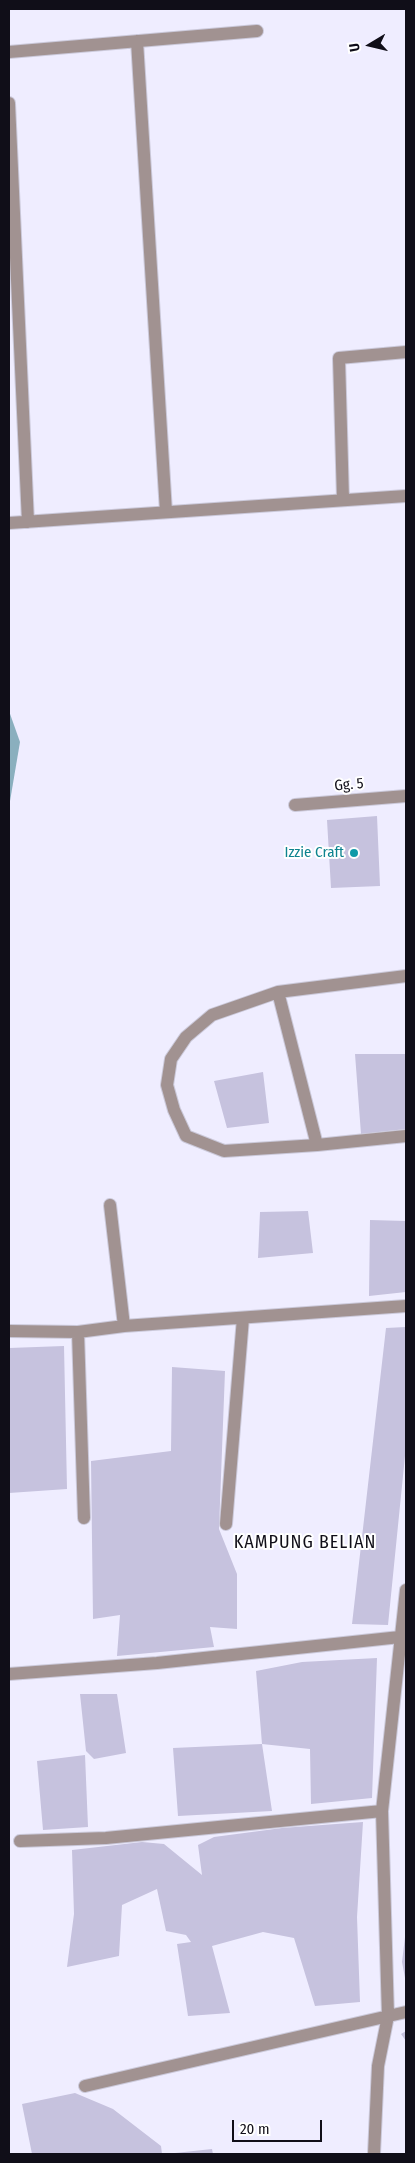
<!DOCTYPE html>
<style>
body{margin:0}
#map{position:relative;width:415px;height:2163px;overflow:hidden;background:#efedff;font-family:"Fira Sans Condensed",sans-serif}
canvas{display:block}
.frame{position:absolute;inset:0;border:10px solid #100e18;pointer-events:none}
.north{position:absolute;left:345px;top:20px;width:50px;height:50px;-webkit-text-stroke:4px #fff;paint-order:stroke;rotate:261deg;font-size:14px;font-weight:700;line-height:20px;text-align:center;color:#100e18}
.north::after{content:'';display:block;margin:auto;width:18px;height:22px;background:#100e18;clip-path:polygon(50% 0,100% 100%,50% 72%,0 100%)}
.scale{position:absolute;left:232px;top:2120px;width:90px;height:22px;box-sizing:border-box;border:2px solid #100e18;border-top:0;padding-left:6px;font-size:15px;line-height:18px;white-space:nowrap;color:#100e18;-webkit-text-stroke:4px #fff;paint-order:stroke}
</style>
<div id="map">
<canvas width="415" height="2163"></canvas>
<div class="frame"></div>
<div class="north">U</div>
<div class="scale">20 m</div>
</div>
<script>
const ctx = document.querySelector('canvas').getContext('2d');
ctx.lineJoin = 'round';
function paint(path, color) { ctx.fillStyle = color; ctx.fill(path, 'evenodd'); }
const poly = rows => new Path2D(rows.map(r => 'M' + r).join(''));
function strokePath(path, color, width, dash) { ctx.strokeStyle = color; ctx.lineWidth = width; ctx.lineCap = dash ? 'butt' : 'round'; ctx.setLineDash(dash || []); ctx.stroke(path); }
function drawText(font, color, halo, rows, align = 'center') {
  ctx.font = font + ' "Fira Sans Condensed",sans-serif'; ctx.lineWidth = 4; ctx.setLineDash([]); ctx.textBaseline = 'middle'; ctx.strokeStyle = halo; ctx.fillStyle = color; for (const [text, x, y, turn = 0] of rows) {
    ctx.save(); ctx.translate(x, y); ctx.rotate((+turn || 0) * Math.PI / 180); ctx.textAlign = isNaN(turn) ? turn : align; if (halo) ctx.strokeText(text, 0, 0); ctx.fillText(text, 0, 0); ctx.restore();
  }
}
paint(poly([
 [9,711,20,742,9,807]
]), '#8aafbe');
paint(poly([
 [377,816,380,886,331,888,327,820],
 [355,1054,406,1054,406,1129,361,1134],
 [263,1072,269,1123,227,1128,214,1081],
 [308,1211,313,1253,258,1258,260,1212],
 [370,1220,406,1221,406,1292,369,1296],
 [406,1327,406,1446,388,1625,352,1624,386,1328],
 [64,1346,67,1489,9,1493,9,1348],
 [172,1367,225,1371,219,1529,237,1574,237,1629,210,1627,214,1647,117,1656,120,1615,93,1619,91,1461,171,1451],
 [377,1658,372,1798,311,1804,310,1749,262,1744,256,1671,302,1662],
 [80,1694,117,1694,126,1753,94,1759,86,1751],
 [262,1744,272,1811,178,1816,173,1748],
 [85,1755,88,1827,43,1830,37,1761],
 [363,1822,357,1917,360,2002,315,2006,294,1938,263,1932,212,1946,230,2013,188,2016,177,1944,191,1942,186,1935,166,1931,157,1889,122,1905,119,1956,67,1967,74,1914,72,1850,142,1842,164,1844,202,1875,198,1845,214,1837,282,1828],
 [405,1937,406,1937,405,1978,402,1962],
 [406,2031,406,2041,401,2034],
 [75,2093,113,2109,161,2146,162,2154,32,2154,22,2104],
 [212,2149,213,2154,175,2154,175,2153]
]), '#c6c2de');
const street = poly([
 [137,41,166,512],
 [9,52,257,31],
 [9,103,28,522],
 [343,500,339,358,406,352],
 [9,523,406,496],
 [295,805,406,796],
 [406,976,278,992,212,1015,186,1037,171,1059,167,1085,174,1110,186,1136,224,1151,317,1145,406,1136],
 [278,992,317,1145],
 [110,1205,124,1326],
 [9,1331,78,1332,124,1326,406,1306],
 [78,1332,84,1518],
 [226,1524,243,1318],
 [9,1674,157,1663,400,1637],
 [20,1841,106,1838,382,1811],
 [85,2086,406,2012],
 [374,2154,378,2066,388,2016,382,1811,406,1590]
]);
strokePath(street, '#cbc9da', 14);
strokePath(street, '#a19291', 12);
for (const [x, y, r, color] of [
 [354,853,5,"#0f9aa8"]
]) { const dot = new Path2D(); dot.arc(x, y, r, 0, 2 * Math.PI); ctx.fillStyle = color; ctx.fill(dot); strokePath(dot, '#fff', 2); }
drawText('15px', '#100e18', '#fff', [
 ["Gg. 5",349,785,-5]
]);
drawText('15px', '#0d838f', '#fff', [
 ["Izzie Craft",344,853]
], 'right');
ctx.letterSpacing = '1px';
drawText('18px', '#100e18', '#fff', [
 ["KAMPUNG BELIAN",305,1543]
]);
ctx.letterSpacing = '0px';
</script>
